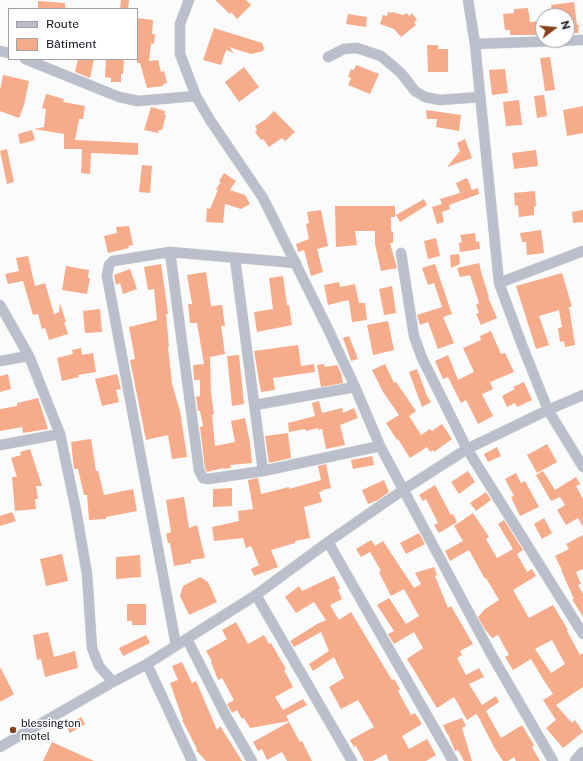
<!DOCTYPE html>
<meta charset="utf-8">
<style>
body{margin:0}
#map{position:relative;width:583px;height:761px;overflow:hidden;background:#fbfbfb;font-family:"Public Sans",sans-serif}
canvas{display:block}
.legend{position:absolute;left:8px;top:8px;width:130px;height:52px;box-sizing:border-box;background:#fff;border:1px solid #9fa0a4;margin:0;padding:5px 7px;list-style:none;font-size:12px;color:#10121c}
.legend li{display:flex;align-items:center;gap:8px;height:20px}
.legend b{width:20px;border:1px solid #9fa0a4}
.north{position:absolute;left:535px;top:8px;width:40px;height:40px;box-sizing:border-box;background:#fff;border:1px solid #9fa0a4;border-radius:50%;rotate:74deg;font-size:11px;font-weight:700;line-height:16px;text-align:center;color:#10121c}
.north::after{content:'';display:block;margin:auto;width:14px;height:18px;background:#87401e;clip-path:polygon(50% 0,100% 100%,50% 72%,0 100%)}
</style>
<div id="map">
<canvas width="583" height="761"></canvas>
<ul class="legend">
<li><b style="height:5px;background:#babfcb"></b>Route</li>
<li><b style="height:11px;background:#f6ab8a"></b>Bâtiment</li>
</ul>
<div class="north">N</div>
</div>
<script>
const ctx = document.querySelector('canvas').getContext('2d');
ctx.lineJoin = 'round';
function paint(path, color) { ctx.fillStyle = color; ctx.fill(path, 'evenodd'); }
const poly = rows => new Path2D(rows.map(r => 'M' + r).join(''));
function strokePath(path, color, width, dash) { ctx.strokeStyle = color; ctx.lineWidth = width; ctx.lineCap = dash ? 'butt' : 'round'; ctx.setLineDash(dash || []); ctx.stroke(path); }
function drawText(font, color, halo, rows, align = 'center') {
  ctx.font = font + ' "Public Sans",sans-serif'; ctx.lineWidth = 3; ctx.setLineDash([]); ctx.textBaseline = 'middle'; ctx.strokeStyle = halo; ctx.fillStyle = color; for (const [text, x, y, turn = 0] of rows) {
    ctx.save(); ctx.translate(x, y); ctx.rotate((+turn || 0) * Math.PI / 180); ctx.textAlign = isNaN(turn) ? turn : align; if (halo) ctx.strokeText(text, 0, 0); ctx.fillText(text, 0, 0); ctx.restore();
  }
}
paint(poly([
 [121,0,129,0,128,9,120,9],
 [215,0,246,0,251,5,237,19,231,12,230,14],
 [38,1,65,3,65,9,38,9],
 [574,2,577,25,579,25,578,33,567,33,567,16,553,16,551,5],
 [528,8,530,22,543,21,543,35,510,35,510,30,505,30,503,14,514,13,514,9],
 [388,12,392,13,393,12,403,15,407,13,409,16,412,13,417,20,414,22,416,25,401,37,394,29,380,24,383,15,387,16],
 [348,14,367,17,366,27,346,24],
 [137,18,153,20,152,34,155,34,154,44,151,43,149,61,158,60,161,72,164,71,167,83,163,84,163,86,147,88,140,63,137,63],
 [214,28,262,43,264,48,263,51,251,54,229,47,234,53,226,50,221,65,203,60],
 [427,45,438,45,438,49,448,49,448,72,428,72],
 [550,57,555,90,545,91,540,58],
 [78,59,94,59,90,78,75,72],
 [106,59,124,59,123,74,121,74,121,82,111,82,111,78,105,77],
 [356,65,379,74,370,94,348,85,351,78,348,77,351,69,354,70],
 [244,67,259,87,239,102,225,82],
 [505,69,508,93,492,95,489,70],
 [3,75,29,81,24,105,19,118,0,111,0,90],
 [46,94,64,99,63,102,85,106,83,119,79,119,75,140,138,143,138,155,91,153,90,174,81,173,82,149,64,149,64,134,34,129,44,127,46,109,42,108],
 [544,95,547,116,537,118,534,96],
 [519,100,522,125,506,126,503,102],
 [583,106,583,133,567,136,563,110],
 [151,107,165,111,164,115,166,115,162,130,159,130,158,133,144,130],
 [426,110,461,115,459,131,436,127,437,119,427,119],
 [274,111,295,132,285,141,282,138,269,147,263,139,261,140,255,132,257,130,255,126,266,119],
 [32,130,35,140,20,144,18,134],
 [465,139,472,158,447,167,460,151,457,143],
 [7,149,14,182,7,184,0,151],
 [536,150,538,166,514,169,512,153],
 [142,165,152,166,150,193,139,192],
 [224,173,236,181,230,190,245,195,250,204,241,209,225,204,223,223,206,222,207,208,210,209,218,190,216,189,221,182,219,181],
 [467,178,472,190,478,188,479,194,449,205,450,209,442,212,444,222,437,224,432,207,442,204,440,199,460,193,456,183],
 [535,191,536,206,534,207,534,215,519,217,518,205,515,206,514,193],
 [424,199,427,205,400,222,396,215],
 [335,206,395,206,395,217,391,217,391,231,393,232,393,243,390,243,397,268,381,271,375,244,375,231,355,231,357,245,336,247],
 [321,210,328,246,317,249,323,272,311,276,304,250,298,252,296,244,309,239,306,224,309,223,307,212],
 [583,210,583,222,573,223,572,212],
 [129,226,133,245,128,246,129,248,108,253,104,236,117,233,116,227],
 [541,230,544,253,527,255,526,242,522,242,520,233],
 [475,233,476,242,479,241,480,249,460,252,459,243,462,242,460,235],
 [436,238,440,256,428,259,424,241],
 [459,254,460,264,451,268,450,255],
 [28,256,35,286,45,283,54,314,59,312,60,303,66,322,64,322,68,334,49,340,45,328,42,329,38,314,33,315,23,281,8,284,5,274,19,271,16,258],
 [479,263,482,275,489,297,488,297,497,318,481,325,476,314,479,313,476,305,479,303,470,275,460,277,457,268],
 [161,264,166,299,168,314,166,314,169,347,168,347,172,384,180,411,187,457,172,459,168,435,146,440,130,360,135,359,129,327,157,320,154,289,148,290,144,267],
 [435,264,452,314,443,317,454,343,438,349,428,322,420,325,417,315,442,307,434,283,428,285,422,268],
 [66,266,89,270,88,278,90,278,87,294,62,290],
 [130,269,137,289,123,294,120,283,116,285,114,275],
 [206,272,211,306,222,305,225,326,221,326,225,354,210,357,211,393,214,414,212,415,215,446,235,442,231,421,245,418,250,443,252,463,230,465,231,468,223,469,223,468,207,472,205,468,200,427,203,426,200,411,198,411,196,397,200,396,200,380,194,380,193,365,204,364,197,323,190,323,188,304,192,304,187,275],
 [562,273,572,307,569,307,575,345,565,347,564,341,560,342,558,328,562,327,559,310,539,316,549,345,536,349,516,286],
 [283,276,287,305,289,305,292,325,257,332,254,312,273,309,269,278],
 [339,282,340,287,355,284,359,303,365,303,367,320,352,322,349,301,348,300,328,305,324,285],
 [392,286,396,313,384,315,379,289],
 [100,309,102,332,85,333,83,311],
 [388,321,394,350,373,355,367,325],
 [491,331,501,354,505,353,514,372,490,382,493,389,482,394,493,416,478,424,466,400,461,403,448,377,443,379,435,361,448,355,458,380,474,372,463,348,481,340,480,336],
 [349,336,358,359,351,361,343,338],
 [298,345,301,366,314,364,315,372,273,378,275,390,261,392,254,351],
 [81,348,82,355,93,353,96,372,78,375,79,377,62,381,57,358,73,354,72,350],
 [239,355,244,404,232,406,227,356],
 [324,364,325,367,337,365,341,373,343,383,321,387,317,365],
 [385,364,394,383,396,382,416,411,409,416,421,435,430,429,432,431,442,424,452,439,434,452,433,450,430,452,427,447,410,458,398,439,397,440,386,423,399,415,383,392,372,370],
 [417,369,427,396,431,402,422,407,409,372],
 [8,374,11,389,0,392,0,376],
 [117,374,121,389,116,390,119,402,102,406,95,379],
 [524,382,532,400,517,407,515,403,507,407,502,396,515,389,513,387],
 [38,398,48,429,23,433,22,427,0,431,0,409,17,406,17,403],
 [319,401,322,413,342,408,343,413,354,408,358,418,340,425,345,445,326,449,322,429,318,430,318,428,306,431,305,429,289,432,288,423,315,416,312,403],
 [288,433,291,458,269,463,265,436],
 [91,439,96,471,98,471,104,495,133,489,137,511,106,517,106,519,89,520,87,495,84,495,78,469,74,469,71,442],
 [547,444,557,462,537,473,527,455],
 [497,447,501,456,488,462,484,454],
 [30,449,42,486,36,486,38,499,35,499,36,509,15,511,12,477,17,477,11,458,21,455,20,452],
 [372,456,374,465,353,469,351,460],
 [326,464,331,488,322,490,323,491,319,492,322,502,304,507,310,538,295,541,295,543,271,550,278,567,254,576,251,569,259,565,251,546,246,548,243,538,214,541,212,527,239,521,238,511,253,509,248,480,258,478,261,494,289,487,289,489,321,480,318,466],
 [468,471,475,482,459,494,451,482],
 [543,471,555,490,576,477,580,484,576,486,583,499,583,527,578,518,566,525,557,510,565,505,560,497,551,501,536,475],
 [516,473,521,483,525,481,539,507,520,516,511,497,514,496,505,479],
 [384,480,389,492,378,500,368,504,362,490],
 [435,485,451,515,453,514,457,522,439,533,434,525,438,523,426,499,423,501,419,495],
 [232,488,232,506,213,507,213,489],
 [486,492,491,500,476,511,470,503],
 [184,497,189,528,197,525,205,558,191,560,191,563,174,566,170,543,168,543,166,534,171,532,166,500],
 [12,512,16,521,0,526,0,516],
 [473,513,489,537,486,539,497,558,513,549,498,524,504,520,523,550,517,554,527,572,532,569,536,576,513,590,529,618,553,605,568,630,567,631,580,655,583,653,583,687,556,705,572,723,575,720,583,732,563,748,546,728,556,720,543,700,553,694,543,679,531,659,513,670,505,657,509,655,498,635,492,638,484,628,478,617,485,609,499,600,486,578,485,579,469,550,450,561,445,551,463,541,454,526],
 [552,640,565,664,551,673,535,649],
 [544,518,552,533,542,539,534,524],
 [419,533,425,544,406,554,400,543],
 [583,535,583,569,576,572,581,584,578,585,583,594,583,617,572,599,574,599,561,570,562,570,555,556,569,549,566,544],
 [371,540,375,546,383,541,414,588,421,584,415,573,434,567,437,575,435,576,448,608,451,606,473,644,460,651,462,655,457,658,466,675,479,668,484,677,469,684,482,705,496,696,499,702,486,711,501,738,522,725,534,745,532,747,540,761,516,761,514,757,508,761,503,761,495,749,478,716,476,714,467,720,454,697,437,708,407,659,423,648,414,632,394,644,388,634,394,631,377,605,389,598,406,624,419,616,404,589,391,596,379,572,381,571,370,552,361,557,356,549],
 [62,554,68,581,46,586,40,559],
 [140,555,141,577,116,579,116,557],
 [334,576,340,588,338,590,342,599,330,605,339,620,351,612,392,680,394,679,400,689,398,691,411,715,415,713,422,724,402,736,409,749,427,739,436,755,426,761,389,761,386,754,373,761,364,761,356,746,354,747,350,740,374,727,358,700,341,709,329,687,344,678,334,657,313,671,309,664,329,651,321,632,294,647,290,641,317,624,326,620,314,602,296,613,285,597,299,586,302,591],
 [200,577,208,582,217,602,189,615,180,596,183,586],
 [127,604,146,604,146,625,132,625,132,621,127,621],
 [236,622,248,644,264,635,269,644,271,643,286,669,284,670,293,687,275,697,283,710,303,699,307,705,286,716,289,721,250,728,244,718,242,719,237,710,232,713,227,704,234,700,222,678,218,680,211,662,212,661,206,651,227,639,222,630],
 [48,632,54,657,75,651,78,668,45,677,41,659,37,660,33,635],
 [146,635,150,643,123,656,119,648],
 [182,662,192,683,196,681,217,730,220,726,242,761,206,761,196,750,197,749,182,720,183,720,170,683,178,680,172,666],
 [0,667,14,694,0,702],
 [81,717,85,724,70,733,66,726],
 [462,718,466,726,462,728,472,761,464,761,458,750,455,751,448,734,447,734,443,725],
 [289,722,300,742,302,741,312,761,287,761,282,752,267,760,262,749,258,751,253,742],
 [52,742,94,761,43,761]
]), '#f6ab8a');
const minor = poly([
 [189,0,180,24,180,54,196,96,210,120,263,198,328,329,355,387,380,446,491,654,553,761],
 [468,0,475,44,499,283,522,345,548,410,583,467],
 [475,44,583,40],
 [0,51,9,53],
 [328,57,344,49,357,48,381,56,401,73,415,91,425,97,440,100,480,97],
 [25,59,119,97,138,101,196,96],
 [170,252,199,470,203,478,208,479,263,471,380,446],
 [401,253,414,336,422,358,467,449,583,634],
 [235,259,263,471],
 [499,283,583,251],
 [0,305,29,356,60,434,76,510,87,574,92,648,99,666,113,682,147,664,256,595,328,542,403,490,467,449,548,410,583,395],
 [0,361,29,356],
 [255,405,355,387],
 [0,445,60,434],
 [328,542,453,761],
 [256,595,352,761],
 [187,639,226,716,252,761],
 [176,645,107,276,109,265,113,261,170,252,296,263],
 [147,664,192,761],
 [0,747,113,682]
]);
const tertiary = poly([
 [576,761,583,753]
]);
strokePath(minor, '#d5d6d7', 11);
strokePath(tertiary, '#d5d6d7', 13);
strokePath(minor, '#babfcb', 10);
strokePath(tertiary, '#babfcb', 12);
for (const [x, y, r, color] of [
 [13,730,4,"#87401e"]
]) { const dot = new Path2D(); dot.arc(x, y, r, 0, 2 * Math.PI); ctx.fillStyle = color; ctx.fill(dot); strokePath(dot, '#fff', 1.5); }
drawText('11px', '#10121c', '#fff', [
 ["blessington",21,724],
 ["motel",21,737]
], 'left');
</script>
